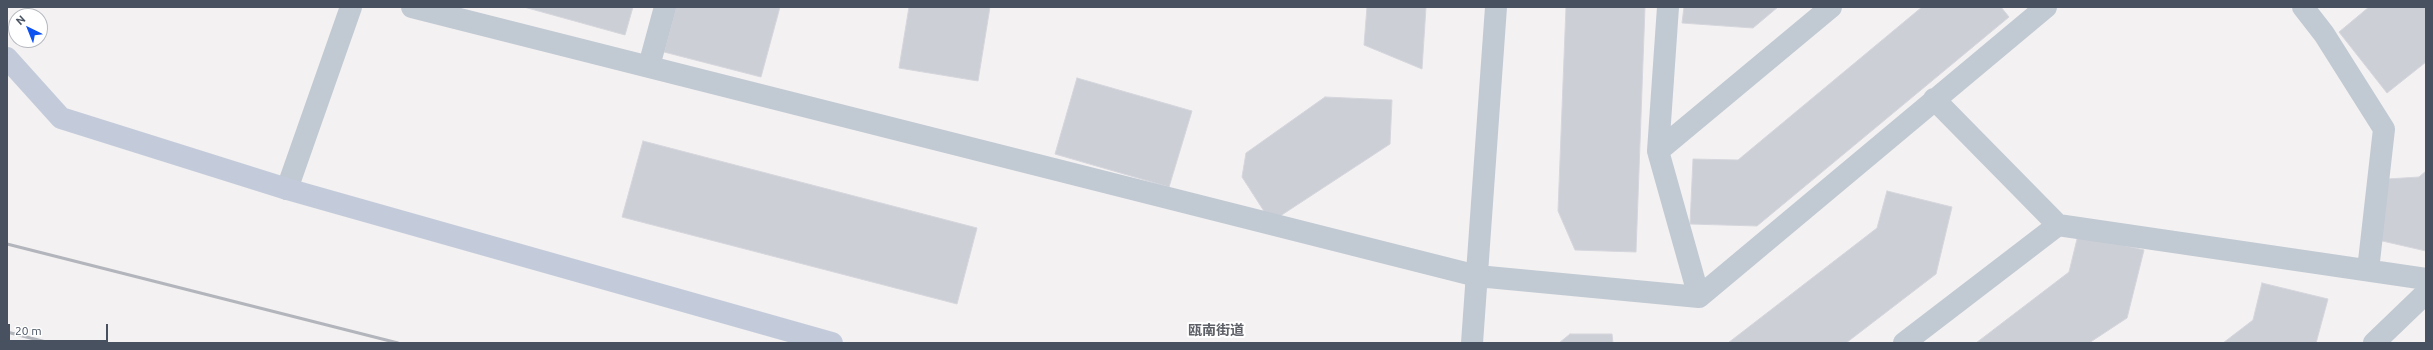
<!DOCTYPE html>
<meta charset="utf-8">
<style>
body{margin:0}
#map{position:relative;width:2433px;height:350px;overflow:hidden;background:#f3f1f1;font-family:Ubuntu,sans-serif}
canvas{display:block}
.frame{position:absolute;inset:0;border:8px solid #475160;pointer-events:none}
.north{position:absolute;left:8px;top:8px;width:40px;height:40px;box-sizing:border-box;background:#fff;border:1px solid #b5b9bf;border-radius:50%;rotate:317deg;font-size:11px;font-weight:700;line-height:16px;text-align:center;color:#475160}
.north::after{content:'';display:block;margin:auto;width:14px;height:18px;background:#0e52f0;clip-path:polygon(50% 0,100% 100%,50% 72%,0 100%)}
.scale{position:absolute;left:8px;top:324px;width:100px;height:18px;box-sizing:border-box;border:2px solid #475160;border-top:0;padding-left:5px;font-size:12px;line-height:14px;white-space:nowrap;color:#475160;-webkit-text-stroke:3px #fff;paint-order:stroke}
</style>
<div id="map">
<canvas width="2433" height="350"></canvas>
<div class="frame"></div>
<div class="north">N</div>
<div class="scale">20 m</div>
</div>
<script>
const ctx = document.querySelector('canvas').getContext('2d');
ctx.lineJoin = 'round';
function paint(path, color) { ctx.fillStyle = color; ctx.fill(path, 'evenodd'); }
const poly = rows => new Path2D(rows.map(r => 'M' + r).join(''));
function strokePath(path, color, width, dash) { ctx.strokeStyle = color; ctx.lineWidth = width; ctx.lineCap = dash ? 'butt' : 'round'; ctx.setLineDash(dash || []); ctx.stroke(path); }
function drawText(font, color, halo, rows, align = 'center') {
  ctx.font = font + ' Ubuntu,"Noto Sans SC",sans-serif'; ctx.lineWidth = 4; ctx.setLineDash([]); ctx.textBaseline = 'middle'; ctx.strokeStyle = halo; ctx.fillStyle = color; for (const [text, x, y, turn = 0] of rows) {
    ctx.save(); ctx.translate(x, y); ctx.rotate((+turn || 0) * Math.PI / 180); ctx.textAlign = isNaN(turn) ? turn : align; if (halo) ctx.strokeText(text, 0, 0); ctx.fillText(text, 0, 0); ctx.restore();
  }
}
const building = poly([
 [524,7,633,7,625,35,524,7],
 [676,7,780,7,761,77,664,52,676,7],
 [909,7,990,7,978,81,899,68,909,7],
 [1367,7,1426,7,1422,69,1364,45,1367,7],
 [1566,7,1645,7,1636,252,1575,250,1558,211,1566,7],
 [1684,7,1778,7,1753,28,1682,23,1684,7],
 [1922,7,2001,7,2009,17,1757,226,1690,224,1693,159,1738,160,1922,7],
 [2369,7,2426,7,2426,62,2387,93,2339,32,2369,7],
 [1077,78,1192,111,1169,187,1055,154,1077,78],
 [1325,97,1392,100,1390,144,1271,222,1242,177,1246,153,1325,97],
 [643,141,977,228,957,304,622,217,643,141],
 [2426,171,2426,251,2378,240,2387,179,2419,177,2426,171],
 [1887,191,1952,207,1936,274,1846,343,1728,343,1877,228,1887,191],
 [2078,235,2144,250,2127,318,2089,343,1976,343,2069,272,2078,235],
 [2262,283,2328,299,2316,343,2223,343,2253,320,2262,283],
 [1570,334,1612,334,1613,343,1559,343,1570,334]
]);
paint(building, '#cdcfd6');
strokePath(building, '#d5d6dd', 1);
strokePath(poly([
 [412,7,1477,276,1699,297,1658,151,1668,7],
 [2303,7,2324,34,2384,129,2368,270],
 [649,66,665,7],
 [1934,99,2058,225,2426,279],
 [1658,151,1831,7],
 [287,189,351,7],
 [1699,297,2046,7],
 [1472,343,1496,7],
 [1904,343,2058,225],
 [2374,343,2426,293]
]), '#c1c9d3', 22);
strokePath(poly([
 [7,58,61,118,287,189,832,343]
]), '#c3cbdb', 22);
strokePath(poly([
 [7,244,398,343],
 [7,332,50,343]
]), '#b3b5bc', 3);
drawText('bold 14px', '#5d6066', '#fff', [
 ["瓯南街道",1216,330]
]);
</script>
